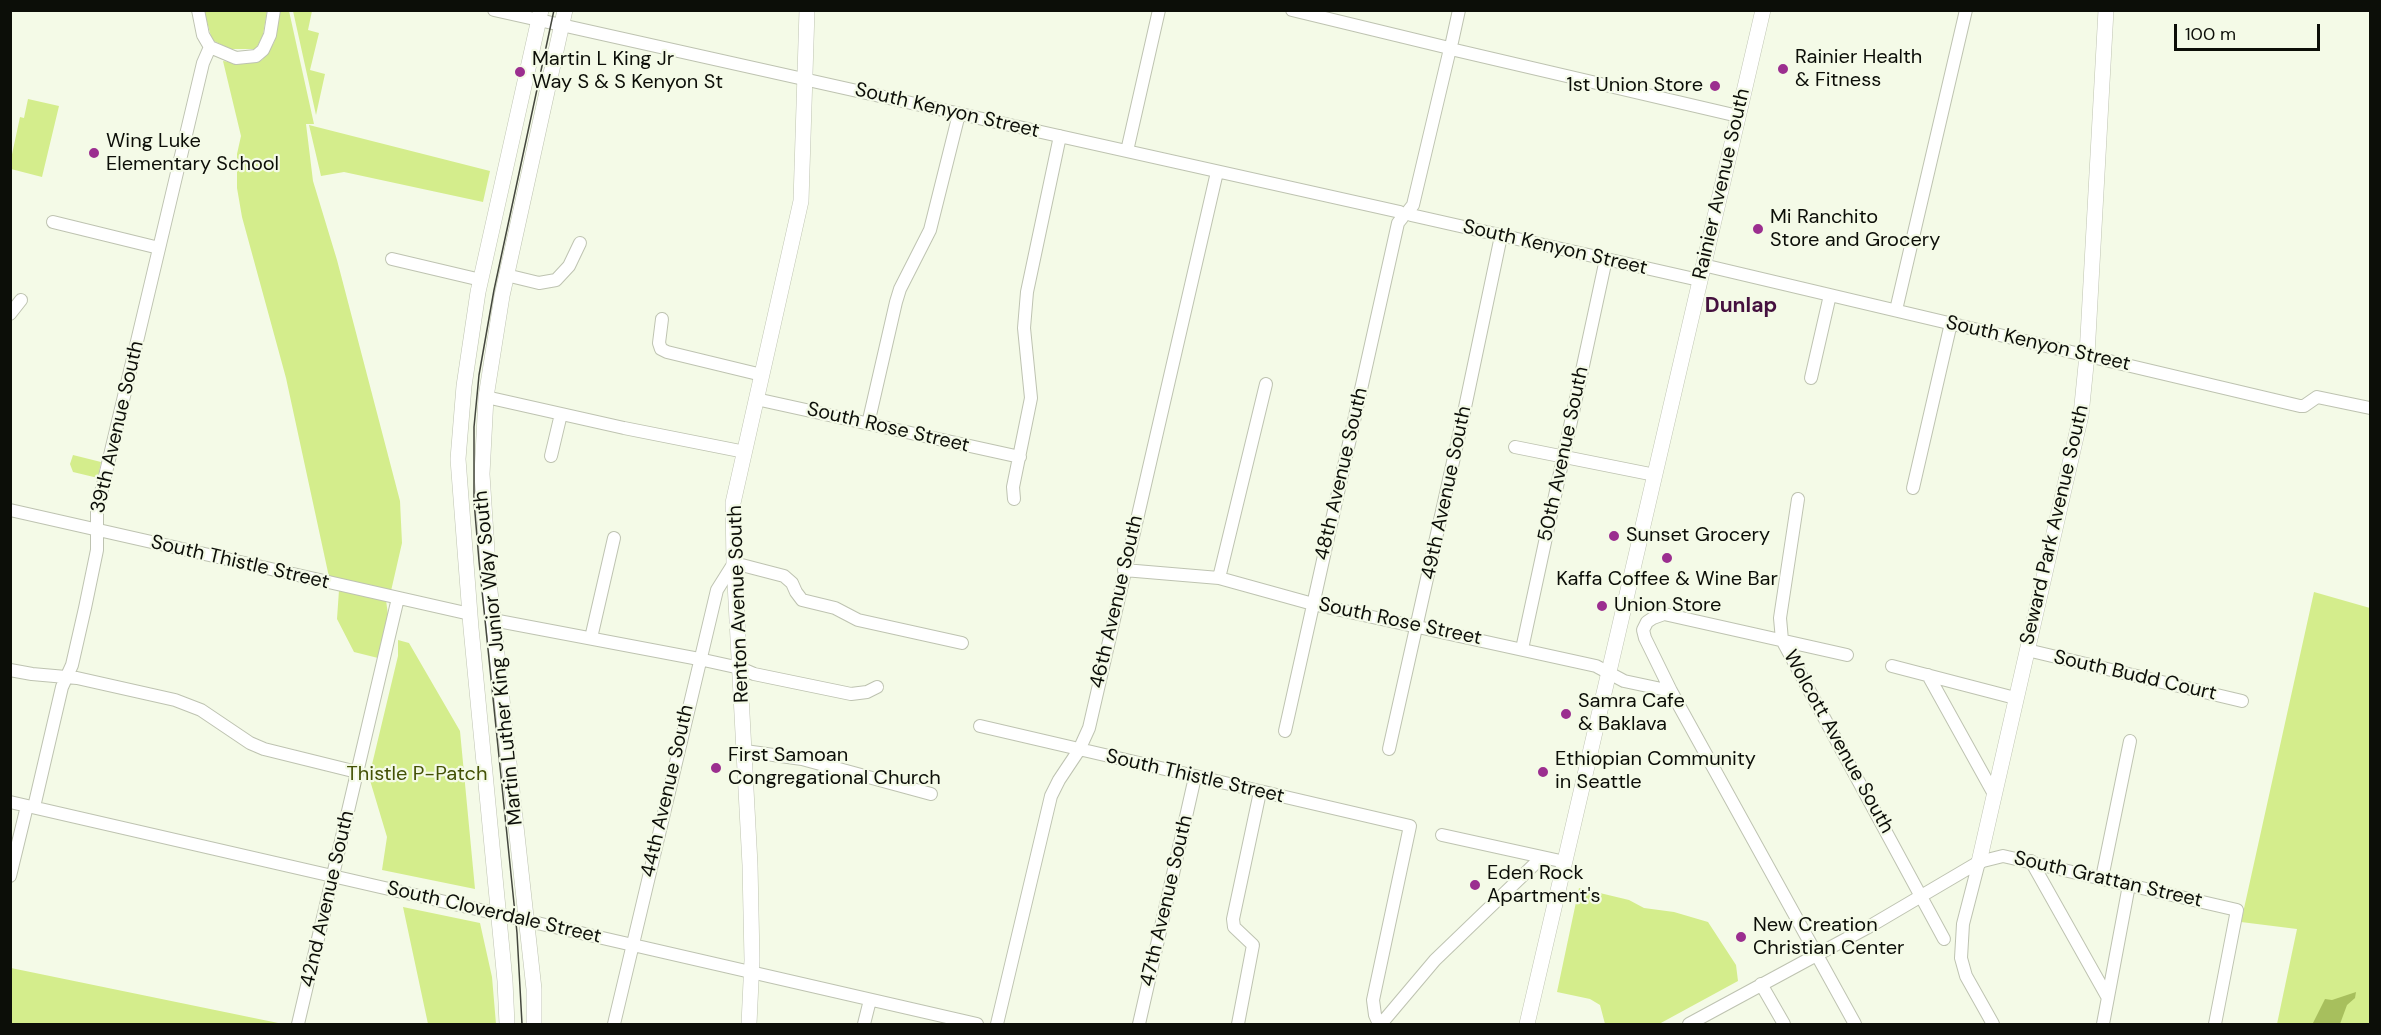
<!DOCTYPE html>
<style>
body{margin:0}
#map{position:relative;width:2381px;height:1035px;overflow:hidden;background:#f4fae7;font-family:"DM Sans",sans-serif}
canvas{display:block}
.frame{position:absolute;inset:0;border:12px solid #0c0e08;pointer-events:none}
.scale{position:absolute;left:2174px;top:24px;width:146px;height:27px;box-sizing:border-box;border:3px solid #0c0e08;border-top:0;padding-left:8px;font-size:18px;line-height:21px;white-space:nowrap;color:#0c0e08;-webkit-text-stroke:4px #f4fae7;paint-order:stroke}
</style>
<div id="map">
<canvas width="2381" height="1035"></canvas>
<div class="frame"></div>
<div class="scale">100 m</div>
</div>
<script>
const ctx = document.querySelector('canvas').getContext('2d');
ctx.lineJoin = 'round';
function paint(path, color) { ctx.fillStyle = color; ctx.fill(path, 'evenodd'); }
const poly = rows => new Path2D(rows.map(r => 'M' + r).join(''));
function strokePath(path, color, width, dash) { ctx.strokeStyle = color; ctx.lineWidth = width; ctx.lineCap = dash ? 'butt' : 'round'; ctx.setLineDash(dash || []); ctx.stroke(path); }
function drawText(font, color, halo, rows, align = 'center') {
  ctx.font = font + ' "DM Sans",sans-serif'; ctx.lineWidth = 4.5; ctx.setLineDash([]); ctx.textBaseline = 'middle'; ctx.strokeStyle = halo; ctx.fillStyle = color; for (const [text, x, y, turn = 0] of rows) {
    ctx.save(); ctx.translate(x, y); ctx.rotate((+turn || 0) * Math.PI / 180); ctx.textAlign = isNaN(turn) ? turn : align; if (halo) ctx.strokeText(text, 0, 0); ctx.fillText(text, 0, 0); ctx.restore();
  }
}
paint(poly([
 [204,11,267,11,263,35,256,49,230,49,212,40],
 [279,11,289,11,314,124,306,124,313,181,337,260,400,501,402,543,391,591,329,577,286,378,242,217,237,188,237,154,241,136,223,61,244,64,262,60,274,43],
 [293,11,312,11,308,30,319,33,310,70,325,74,316,115],
 [28,99,59,106,42,177,11,169,11,159,20,117,24,118],
 [309,125,490,171,483,202,344,172,321,176],
 [73,455,101,462,98,478,73,472,70,464],
 [339,590,386,600,388,615,378,658,354,652,337,619],
 [2314,592,2370,608,2370,1024,2277,1024,2297,929,2241,922],
 [398,640,409,643,460,731,475,889,382,870,387,837,369,777,398,656],
 [1579,888,1629,900,1644,908,1674,912,1708,922,1736,965,1738,981,1659,1024,1605,1024,1600,1005,1590,999,1557,992],
 [403,907,480,923,492,977,496,1024,428,1024],
 [11,968,283,1024,11,1024]
]), '#d4ed8c');
paint(poly([
 [2356,992,2355,998,2347,1005,2340,1024,2315,1024,2313,1023,2325,999,2332,1000]
]), '#a7bf5d');
const minor = poly([
 [198,10,203,35,210,47,236,58,256,56,263,50,270,35,274,10],
 [494,10,1400,212],
 [1292,10,1445,47],
 [1452,42,1459,10],
 [1455,50,1738,116],
 [1127,151,1159,10],
 [1409,210,1413,205,1449,53],
 [1411,215,1699,280],
 [53,222,159,248],
 [392,259,481,280],
 [1703,265,2300,406,2304,406,2317,397,2370,408],
 [506,275,539,283,556,280,569,266,580,243],
 [1896,310,1966,10],
 [10,314,21,300],
 [662,319,659,343,661,349,667,352,762,375],
 [1811,378,1830,295],
 [486,397,624,428,745,452],
 [756,399,1020,457],
 [868,424,896,302,900,289,930,230,959,114],
 [1515,447,1655,475],
 [551,456,561,414],
 [1913,488,1951,323],
 [1014,499,1013,487,1031,398,1024,328,1027,292,1060,136],
 [1798,499,1780,618,1782,640,1944,939],
 [10,510,470,614],
 [1124,570,1219,578,1313,604,1596,666,1624,681,1671,691],
 [1219,578,1266,384],
 [493,620,699,659,740,668,754,674,851,694,867,692,877,687],
 [591,638,614,538],
 [1522,649,1606,259],
 [2027,650,2242,701],
 [1847,655,1664,614,1653,618,1647,622,1643,630,1645,638,1671,691,1855,1024],
 [1892,666,2015,698],
 [10,670,32,674,77,678,175,700,201,710,250,743,264,749,357,772],
 [1928,675,1994,794],
 [980,726,1410,826,1373,1000,1375,1015,1379,1024],
 [1285,731,1398,223,1402,218],
 [1389,749,1463,417,1501,236],
 [745,751,802,759,931,794],
 [10,802,977,1024],
 [34,807,62,687,72,665,85,608,97,550,97,510,203,63,210,47],
 [1442,835,1565,862],
 [2031,861,2108,998],
 [1979,862,1963,924,1961,958,1966,976,1993,1024],
 [10,876,27,806],
 [2102,878,2130,741],
 [1761,984,1784,1024],
 [298,1024,398,598],
 [614,1024,717,590,734,563,784,576,792,583,796,592,802,600,835,608,858,620,962,643],
 [864,1024,870,1000],
 [997,1024,1051,796,1059,780,1079,750,1089,728,1217,172],
 [1139,1024,1195,777],
 [1238,1024,1253,945,1234,927,1233,919,1260,792],
 [1381,1024,1435,960,1542,857],
 [1689,1024,1872,925,1979,862,2003,856,2237,910,2215,1024],
 [2103,1024,2129,885]
]);
const major = poly([
 [1979,862,2081,415,2087,355,2106,10],
 [507,1024,505,981,471,628,458,459,464,386,478,292,541,10],
 [534,1024,534,989,489,582,482,474,486,397,502,296,565,10],
 [749,1024,752,960,750,865,734,563,733,503,801,201,807,10],
 [1527,1024,1763,10]
]);
strokePath(minor, '#bec3b1', 14);
strokePath(major, '#bec3b1', 16);
strokePath(minor, '#fff', 12);
strokePath(major, '#fff', 15);
strokePath(poly([
 [522,1024,517,933,479,561,474,501,474,427,479,375,494,290,554,10]
]), '#44473e', 1.5);
for (const [x, y, r, color] of [
 [1783,69,6,"#9b2e8f"],
 [520,72,6,"#9b2e8f"],
 [1715,86,6,"#9b2e8f"],
 [94,153,6,"#9b2e8f"],
 [1758,229,6,"#9b2e8f"],
 [1614,536,6,"#9b2e8f"],
 [1667,558,6,"#9b2e8f"],
 [1602,606,6,"#9b2e8f"],
 [1566,714,6,"#9b2e8f"],
 [716,768,6,"#9b2e8f"],
 [1543,772,6,"#9b2e8f"],
 [1475,885,6,"#9b2e8f"],
 [1741,937,6,"#9b2e8f"]
]) { const dot = new Path2D(); dot.arc(x, y, r, 0, 2 * Math.PI); ctx.fillStyle = color; ctx.fill(dot); strokePath(dot, '#f4fae7', 2); }
drawText('20px', '#0c0e08', '#f4fae7', [
 ["Rainier Health",1795,58],
 ["& Fitness",1795,81],
 ["Martin L King Jr",532,60],
 ["Way S & S Kenyon St",532,83],
 ["1st Union Store",1703,86,"right"],
 ["Wing Luke",106,142],
 ["Elementary School",106,165],
 ["Mi Ranchito",1770,218],
 ["Store and Grocery",1770,241],
 ["Sunset Grocery",1626,536],
 ["Kaffa Coffee & Wine Bar",1667,580,"center"],
 ["Union Store",1614,606],
 ["Samra Cafe",1578,702],
 ["& Baklava",1578,725],
 ["First Samoan",728,756],
 ["Congregational Church",728,779],
 ["Ethiopian Community",1555,760],
 ["in Seattle",1555,783],
 ["Eden Rock",1487,874],
 ["Apartment's",1487,897],
 ["New Creation",1753,926],
 ["Christian Center",1753,949]
], 'left');
drawText('20px', '#0c0e08', '#f4fae7', [
 ["South Kenyon Street",947,111,13],
 ["Rainier Avenue South",1722,184,-77],
 ["South Kenyon Street",1555,248,13],
 ["South Kenyon Street",2038,344,13],
 ["39th Avenue South",118,427,-77],
 ["South Rose Street",888,428,13],
 ["50th Avenue South",1564,454,-78],
 ["48th Avenue South",1342,474,-77],
 ["49th Avenue South",1447,493,-78],
 ["Seward Park Avenue South",2055,525,-77],
 ["South Thistle Street",240,563,13],
 ["46th Avenue South",1117,602,-77],
 ["Renton Avenue South",739,604,-92],
 ["South Rose Street",1400,622,12],
 ["Martin Luther King Junior Way South",499,658,-96],
 ["South Budd Court",2135,676,13],
 ["Wolcott Avenue South",1838,742,61],
 ["South Thistle Street",1195,777,13],
 ["44th Avenue South",668,791,-77],
 ["South Grattan Street",2108,880,13],
 ["42nd Avenue South",328,899,-77],
 ["47th Avenue South",1167,901,-77],
 ["South Cloverdale Street",494,913,13]
]);
drawText('20px', '#435105', '#f4fae7', [
 ["Thistle P-Patch",417,775]
]);
drawText('bold 21px', '#45113f', '#f4fae7', [
 ["Dunlap",1741,306]
]);
</script>
